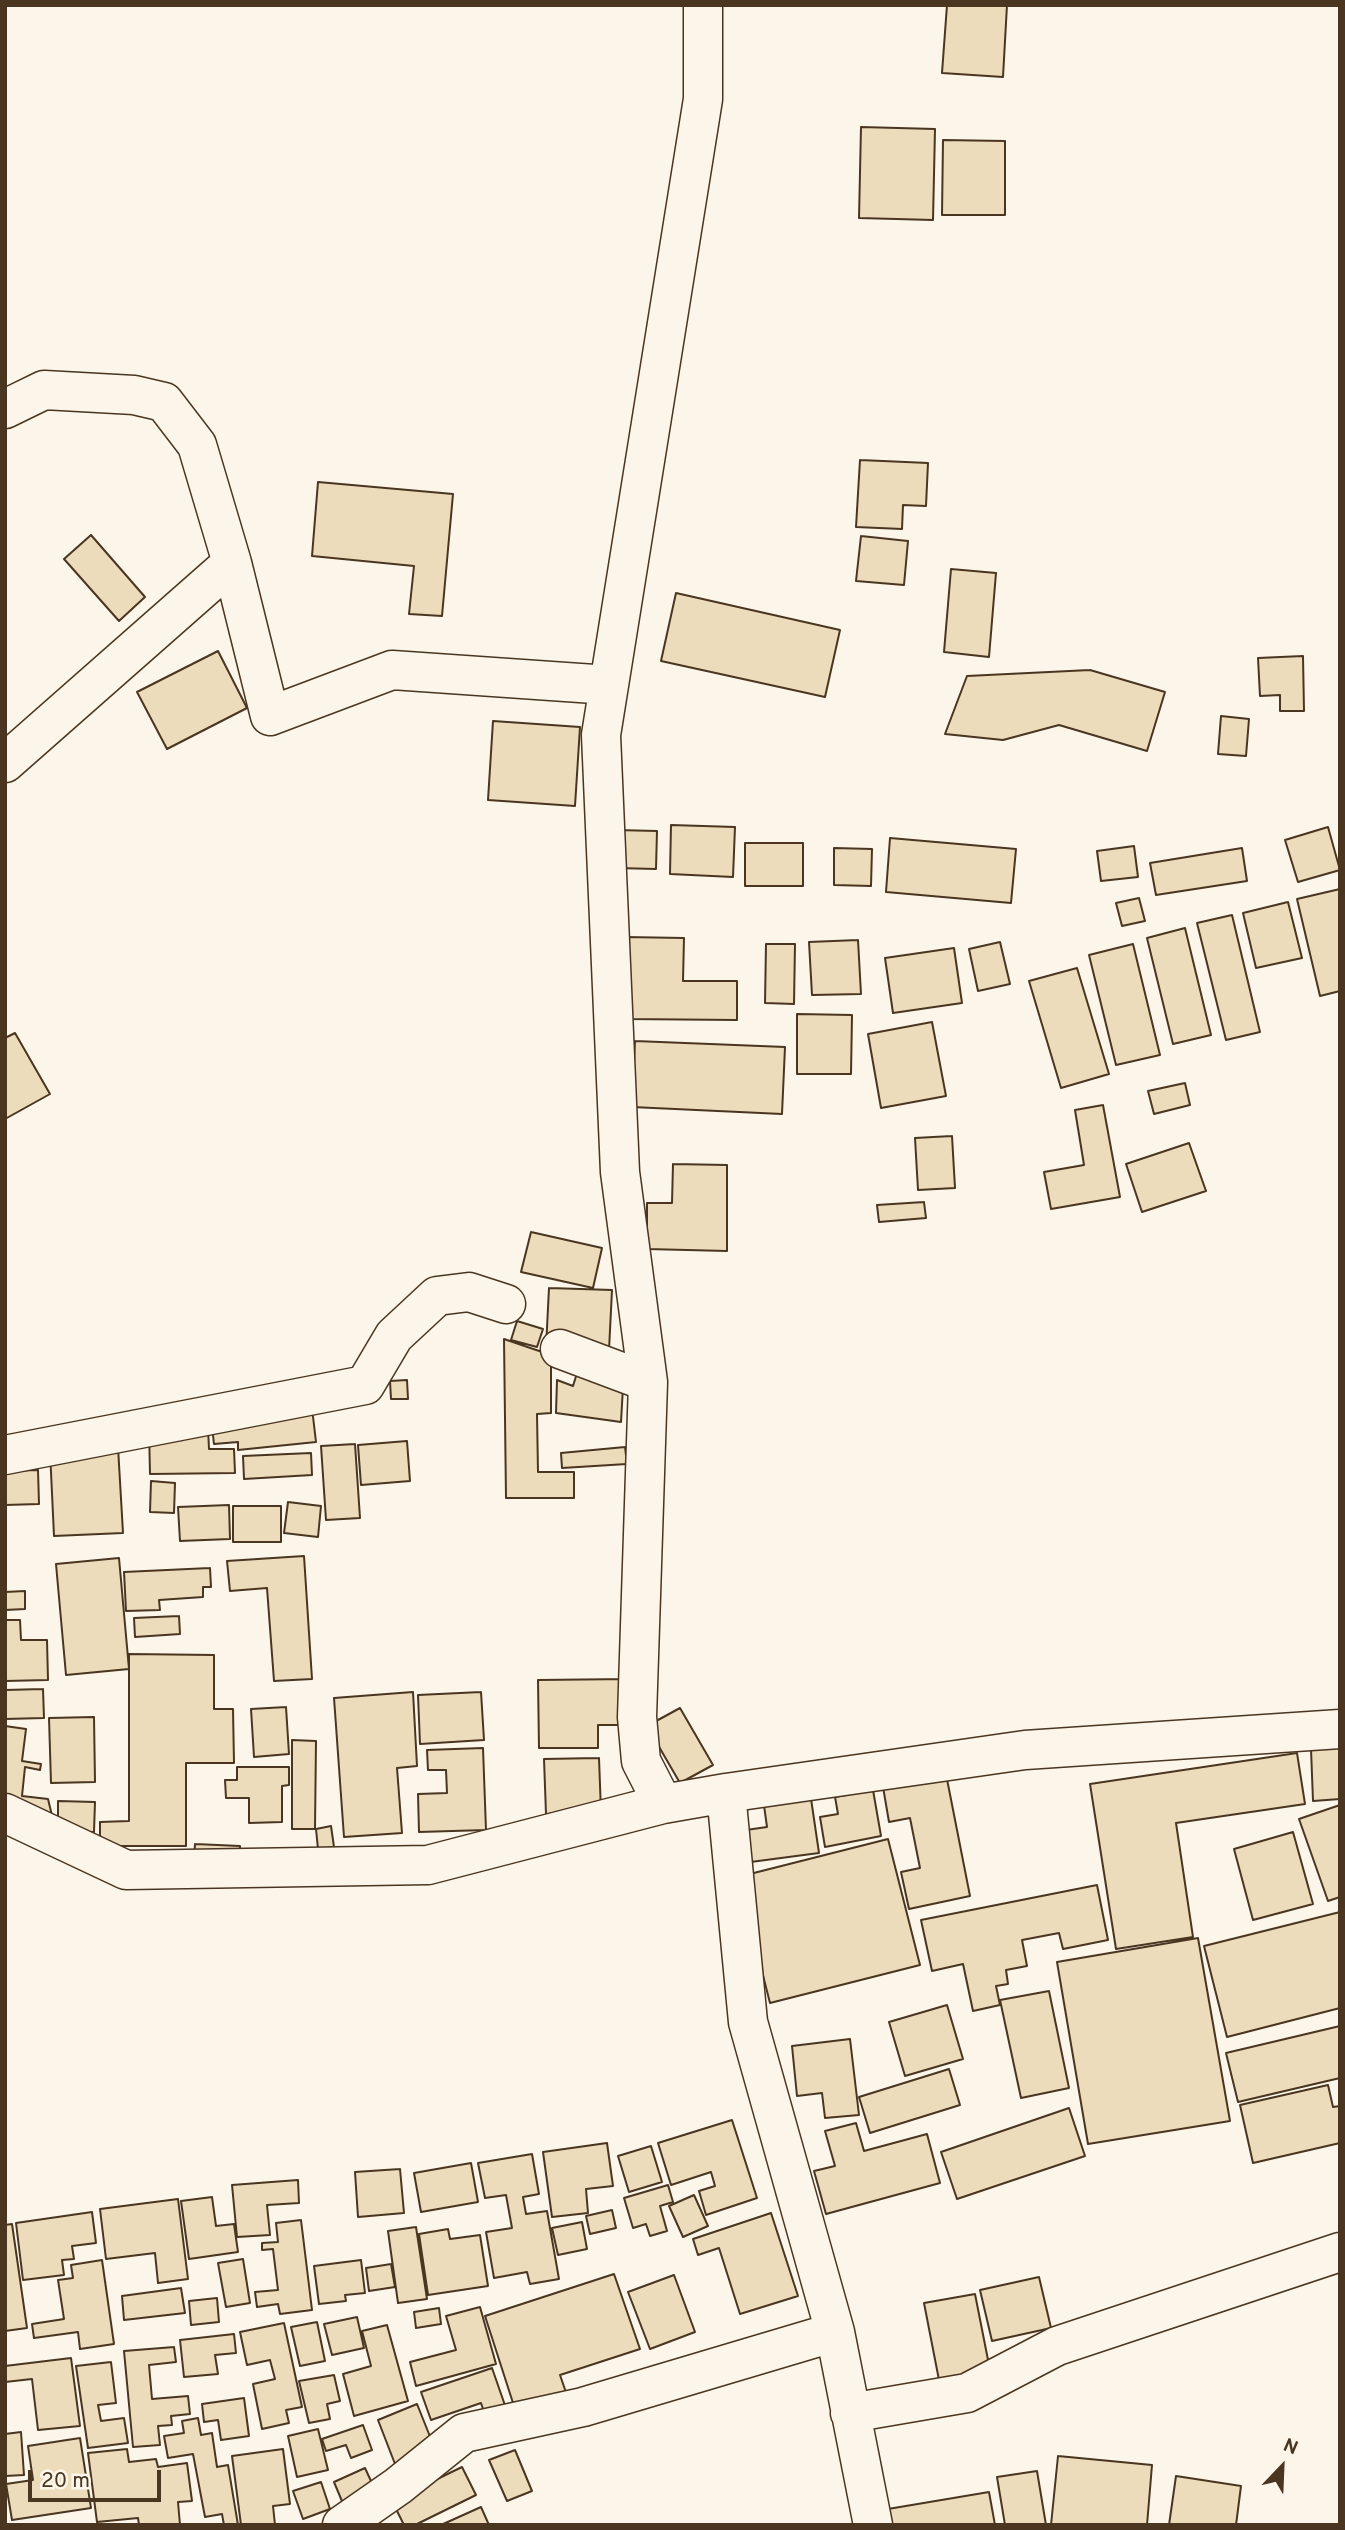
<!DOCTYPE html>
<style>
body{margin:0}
#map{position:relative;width:1345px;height:2530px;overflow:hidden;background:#fbf6e9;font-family:Overpass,sans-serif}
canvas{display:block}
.frame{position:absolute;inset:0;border:7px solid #4a3520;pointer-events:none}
.north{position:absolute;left:1247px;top:2432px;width:70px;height:70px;-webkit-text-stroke:5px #fbf6e9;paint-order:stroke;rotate:23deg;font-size:19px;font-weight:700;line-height:28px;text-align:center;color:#4a3520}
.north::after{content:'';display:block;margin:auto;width:24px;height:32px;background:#4a3520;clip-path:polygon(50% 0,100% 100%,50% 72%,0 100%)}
.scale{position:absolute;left:28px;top:2470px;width:133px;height:32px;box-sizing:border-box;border:4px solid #4a3520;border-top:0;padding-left:9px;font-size:21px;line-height:24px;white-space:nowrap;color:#4a3520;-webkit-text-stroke:5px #fbf6e9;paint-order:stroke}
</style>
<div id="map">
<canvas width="1345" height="2530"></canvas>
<div class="frame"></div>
<div class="north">N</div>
<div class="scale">20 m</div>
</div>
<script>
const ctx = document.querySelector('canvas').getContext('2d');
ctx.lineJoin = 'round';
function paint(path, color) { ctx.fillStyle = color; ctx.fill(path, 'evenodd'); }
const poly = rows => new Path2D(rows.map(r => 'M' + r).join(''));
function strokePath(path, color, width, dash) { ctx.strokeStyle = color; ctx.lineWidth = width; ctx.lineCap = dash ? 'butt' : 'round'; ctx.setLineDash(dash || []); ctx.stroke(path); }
const building = poly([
 [947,5,1007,5,1003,77,942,73,947,5],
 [861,127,935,129,933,220,859,218,861,127],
 [943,140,1005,141,1005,215,942,215,943,140],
 [860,460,928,463,926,506,903,505,902,529,856,527,860,460],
 [318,482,453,494,442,616,409,614,414,566,312,556,318,482],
 [91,535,145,597,119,621,64,559,91,535],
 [861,536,908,541,904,585,856,581,861,536],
 [951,569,996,573,989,657,944,652,951,569],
 [676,593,840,630,825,697,661,661,676,593],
 [218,651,247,708,167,749,137,692,218,651],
 [1303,656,1304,711,1280,711,1280,695,1260,696,1258,658,1303,656],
 [1090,670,1165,692,1147,751,1059,725,1003,740,945,734,967,676,1090,670],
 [1221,716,1249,719,1246,756,1218,754,1221,716],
 [493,721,580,727,575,806,488,800,493,721],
 [671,825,735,827,733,877,670,874,671,825],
 [1328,827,1340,870,1298,882,1285,840,1328,827],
 [616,830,657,831,656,869,616,868,616,830],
 [890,838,1016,849,1011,903,886,892,890,838],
 [745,843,803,843,803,886,745,886,745,843],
 [1134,846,1138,877,1101,881,1097,851,1134,846],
 [834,848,872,849,871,886,834,885,834,848],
 [1242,848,1247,881,1156,895,1150,863,1242,848],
 [1340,889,1340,991,1320,996,1297,899,1340,889],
 [1139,898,1145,921,1122,926,1116,903,1139,898],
 [1288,902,1302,958,1256,968,1243,913,1288,902],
 [1232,915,1260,1032,1226,1040,1197,923,1232,915],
 [1185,928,1211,1035,1173,1044,1147,938,1185,928],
 [625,937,684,938,683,981,737,981,737,1020,625,1019,625,937],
 [858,940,861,994,812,995,809,942,858,940],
 [1000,942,1010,984,978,991,969,949,1000,942],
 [766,944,795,944,794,1004,765,1003,766,944],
 [1133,944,1160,1055,1116,1065,1089,955,1133,944],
 [954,948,962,1003,893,1013,885,958,954,948],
 [1077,968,1109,1074,1061,1088,1029,981,1077,968],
 [797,1014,852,1015,851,1074,797,1074,797,1014],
 [932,1022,946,1096,881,1108,868,1034,932,1022],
 [15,1033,50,1094,5,1119,5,1038,15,1033],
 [635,1041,785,1047,782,1114,632,1107,635,1041],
 [1185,1083,1190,1105,1154,1114,1148,1091,1185,1083],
 [1103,1105,1120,1197,1051,1209,1044,1172,1084,1165,1075,1110,1103,1105],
 [952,1136,955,1188,918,1190,915,1138,952,1136],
 [1189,1143,1206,1191,1142,1212,1126,1164,1189,1143],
 [673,1164,727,1165,727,1251,647,1249,647,1203,672,1203,673,1164],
 [924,1202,926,1218,879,1222,877,1205,924,1202],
 [531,1232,602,1248,593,1288,521,1272,531,1232],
 [549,1288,612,1290,609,1350,546,1348,549,1288],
 [517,1321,543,1329,537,1347,511,1340,517,1321],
 [504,1339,551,1355,551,1413,537,1414,538,1472,574,1472,574,1498,506,1498,504,1339],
 [578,1370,623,1387,621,1422,556,1413,557,1380,573,1386,578,1370],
 [407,1380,408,1399,391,1399,390,1381,407,1380],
 [312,1408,316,1442,238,1450,238,1442,214,1444,211,1418,312,1408],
 [208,1428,209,1449,234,1449,235,1473,150,1474,149,1429,208,1428],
 [407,1441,410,1481,361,1485,358,1445,407,1441],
 [355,1444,360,1518,326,1520,321,1446,355,1444],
 [118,1447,123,1533,54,1536,50,1451,118,1447],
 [625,1447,627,1464,562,1468,561,1453,625,1447],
 [311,1453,312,1475,244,1479,243,1456,311,1453],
 [38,1470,39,1504,5,1505,5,1471,38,1470],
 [151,1481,175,1483,174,1513,150,1512,151,1481],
 [288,1502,321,1506,318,1537,284,1533,288,1502],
 [229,1505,230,1539,180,1541,178,1507,229,1505],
 [233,1506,281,1506,281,1542,233,1542,233,1506],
 [304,1556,312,1679,274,1681,267,1588,230,1591,227,1561,304,1556],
 [119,1558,129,1669,66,1675,56,1564,119,1558],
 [210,1568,211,1587,203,1587,203,1597,159,1600,160,1610,126,1611,124,1572,210,1568],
 [25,1591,25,1609,5,1610,5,1592,25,1591],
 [179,1616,180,1634,135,1637,134,1618,179,1616],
 [5,1620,20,1620,21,1640,47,1640,48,1680,5,1681,5,1620],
 [129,1654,214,1655,214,1709,233,1709,234,1763,186,1763,186,1846,100,1846,100,1822,129,1821,129,1654],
 [629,1679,630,1725,598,1725,598,1748,539,1748,538,1680,629,1679],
 [43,1689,44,1718,5,1719,5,1690,43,1689],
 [413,1692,417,1766,397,1768,402,1833,344,1837,334,1698,413,1692],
 [481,1692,484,1740,420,1744,418,1695,481,1692],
 [286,1707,289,1754,254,1757,251,1709,286,1707],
 [680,1708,713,1765,680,1783,647,1726,680,1708],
 [94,1717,95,1782,51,1783,49,1718,94,1717],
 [5,1726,26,1729,22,1761,41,1764,40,1770,25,1767,22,1796,48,1799,55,1828,5,1806,5,1726],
 [292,1740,316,1741,315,1829,292,1829,292,1740],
 [1340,1747,1340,1799,1313,1801,1311,1749,1340,1747],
 [483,1748,486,1830,419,1832,418,1794,447,1793,446,1770,428,1770,427,1750,483,1748],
 [1297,1753,1305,1804,1176,1823,1193,1937,1116,1949,1090,1784,1297,1753],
 [599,1758,601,1812,546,1814,544,1759,599,1758],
 [237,1767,289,1767,289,1785,282,1786,282,1822,249,1823,249,1798,226,1798,225,1780,237,1780,237,1767],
 [945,1769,970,1896,909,1909,901,1872,920,1868,910,1818,889,1822,882,1781,945,1769],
 [809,1785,819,1853,743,1863,739,1831,767,1827,762,1791,809,1785],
 [873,1790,881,1836,825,1847,820,1817,838,1814,835,1797,873,1790],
 [58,1801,95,1802,94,1832,58,1832,58,1801],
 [1340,1805,1340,1897,1328,1901,1299,1819,1340,1805],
 [331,1826,334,1847,318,1849,316,1829,331,1826],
 [1293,1832,1313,1904,1253,1920,1234,1849,1293,1832],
 [888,1839,920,1965,770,2003,738,1877,888,1839],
 [195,1844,240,1846,240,1863,194,1861,195,1844],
 [1097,1885,1108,1940,1063,1949,1059,1933,1022,1940,1027,1966,1006,1970,1008,1984,996,1986,1000,2005,973,2011,963,1964,932,1971,921,1920,1097,1885],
 [1340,1912,1340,2008,1227,2037,1204,1946,1340,1912],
 [1198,1938,1230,2121,1088,2144,1057,1962,1198,1938],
 [1049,1991,1069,2088,1021,2098,1000,2000,1049,1991],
 [947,2005,963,2059,905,2076,889,2022,947,2005],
 [1340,2026,1340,2078,1238,2102,1226,2053,1340,2026],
 [850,2039,859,2115,825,2118,822,2093,797,2096,792,2046,850,2039],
 [949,2069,960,2105,870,2133,859,2097,949,2069],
 [1328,2085,1333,2107,1340,2106,1340,2143,1253,2163,1240,2105,1328,2085],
 [1069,2108,1085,2156,957,2199,941,2152,1069,2108],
 [732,2120,757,2198,706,2215,699,2191,715,2186,711,2172,671,2185,658,2143,732,2120],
 [856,2123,864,2151,927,2134,940,2183,826,2214,814,2171,835,2166,825,2131,856,2123],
 [607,2143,613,2186,586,2189,588,2213,552,2217,543,2152,607,2143],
 [651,2146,662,2182,629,2192,618,2156,651,2146],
 [532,2154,539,2194,523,2197,526,2214,547,2211,559,2279,530,2284,527,2272,494,2278,486,2232,512,2228,506,2195,485,2198,478,2163,532,2154],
 [471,2163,478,2202,421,2212,414,2173,471,2163],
 [400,2169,404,2213,358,2217,355,2172,400,2169],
 [298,2180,299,2203,267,2205,270,2235,237,2237,232,2185,298,2180],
 [668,2185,673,2202,660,2206,667,2231,650,2236,646,2224,633,2228,624,2198,668,2185],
 [694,2195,708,2226,683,2237,669,2206,694,2195],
 [212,2197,216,2226,234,2224,238,2252,189,2259,181,2201,212,2197],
 [178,2199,188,2279,158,2283,155,2253,106,2259,100,2209,178,2199],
 [612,2210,616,2228,590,2234,586,2216,612,2210],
 [92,2212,96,2243,72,2246,74,2259,62,2260,64,2275,23,2280,16,2223,92,2212],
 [771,2213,798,2296,740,2314,719,2248,698,2255,693,2239,771,2213],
 [301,2220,312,2310,280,2314,278,2304,257,2307,255,2292,278,2290,273,2249,262,2250,262,2243,278,2242,276,2223,301,2220],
 [582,2222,587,2249,558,2255,552,2228,582,2222],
 [12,2224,27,2328,5,2331,5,2225,12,2224],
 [416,2227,427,2299,398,2303,388,2231,416,2227],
 [448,2229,450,2239,480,2235,488,2286,428,2295,419,2234,448,2229],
 [243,2259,250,2303,226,2307,218,2263,243,2259],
 [102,2260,114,2344,80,2349,78,2332,34,2338,32,2324,64,2319,58,2280,73,2278,71,2265,102,2260],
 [361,2260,365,2293,345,2295,346,2301,319,2304,314,2266,361,2260],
 [391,2264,395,2287,369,2291,366,2268,391,2264],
 [614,2274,640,2349,560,2375,570,2404,514,2406,485,2316,614,2274],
 [674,2275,695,2332,650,2349,628,2292,674,2275],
 [1039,2277,1051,2328,992,2341,980,2290,1039,2277],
 [181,2288,185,2313,124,2320,122,2296,181,2288],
 [975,2294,990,2370,939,2380,924,2303,975,2294],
 [217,2298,219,2322,191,2325,189,2301,217,2298],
 [480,2307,496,2364,416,2386,410,2362,456,2350,446,2316,480,2307],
 [439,2308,441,2324,416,2328,414,2312,439,2308],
 [357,2317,364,2348,332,2355,324,2324,357,2317],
 [317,2322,325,2361,300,2366,291,2327,317,2322],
 [284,2323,302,2407,286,2410,289,2423,262,2429,253,2384,275,2379,270,2360,247,2365,240,2332,284,2323],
 [387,2325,408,2401,354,2416,343,2374,371,2366,362,2331,387,2325],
 [234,2334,236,2353,215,2355,218,2374,184,2377,180,2340,234,2334],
 [174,2347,176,2362,149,2365,152,2399,188,2396,190,2414,171,2416,172,2425,158,2426,160,2445,133,2447,124,2351,174,2347],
 [71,2358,80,2426,38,2430,32,2379,5,2382,5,2366,71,2358],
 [111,2362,116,2403,98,2405,101,2421,124,2418,128,2443,88,2448,76,2366,111,2362],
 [492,2368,508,2414,487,2421,481,2403,431,2420,421,2392,492,2368],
 [334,2375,340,2401,327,2404,330,2419,309,2423,299,2381,334,2375],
 [244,2398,249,2436,221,2440,218,2420,204,2422,202,2404,244,2398],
 [417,2404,435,2449,395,2464,378,2420,417,2404],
 [198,2418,201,2435,212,2433,217,2467,228,2465,238,2525,224,2525,222,2514,205,2517,193,2454,168,2458,164,2436,184,2433,182,2421,198,2418],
 [363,2425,372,2450,351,2458,346,2445,326,2451,322,2439,363,2425],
 [318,2429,328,2470,297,2477,288,2436,318,2429],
 [21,2432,24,2475,5,2476,5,2434,21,2432],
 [80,2438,91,2508,12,2520,6,2484,33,2480,28,2446,80,2438],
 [127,2449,129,2462,156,2459,158,2467,187,2463,192,2501,178,2502,180,2525,139,2525,138,2518,97,2522,88,2453,127,2449],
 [283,2449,290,2504,273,2506,275,2525,241,2525,232,2456,283,2449],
 [515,2450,532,2491,507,2501,489,2460,515,2450],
 [1058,2456,1152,2465,1147,2525,1051,2525,1058,2456],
 [462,2467,476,2495,415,2525,404,2525,392,2501,462,2467],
 [365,2468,376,2492,344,2506,334,2482,365,2468],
 [1037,2471,1046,2525,1005,2525,997,2477,1037,2471],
 [1176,2476,1241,2486,1236,2525,1169,2525,1176,2476],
 [321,2482,330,2509,303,2519,293,2491,321,2482],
 [989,2492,995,2525,884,2525,882,2510,989,2492],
 [481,2507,489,2525,441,2525,481,2507]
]);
paint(building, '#ecdcbc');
strokePath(building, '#4a3520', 2);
const minor = poly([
 [5,409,44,390,134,395,164,402,197,445,232,563],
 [5,763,232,563,270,716,392,670,609,685],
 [560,1349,648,1382],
 [5,1455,365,1385,394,1336,437,1296,469,1292,506,1304],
 [726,1793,748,2022,835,2332,873,2525],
 [663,1804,641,1761,637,1717,648,1382,620,1172,601,735,703,99,703,5],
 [5,1813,126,1870,428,1865,663,1804,726,1793,1025,1750,1340,1729],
 [850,2413,967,2393,1057,2346,1340,2252],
 [342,2525,398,2486,464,2433,583,2407,835,2332]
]);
strokePath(minor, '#4a3520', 41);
strokePath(minor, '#fbf6e9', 38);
</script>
